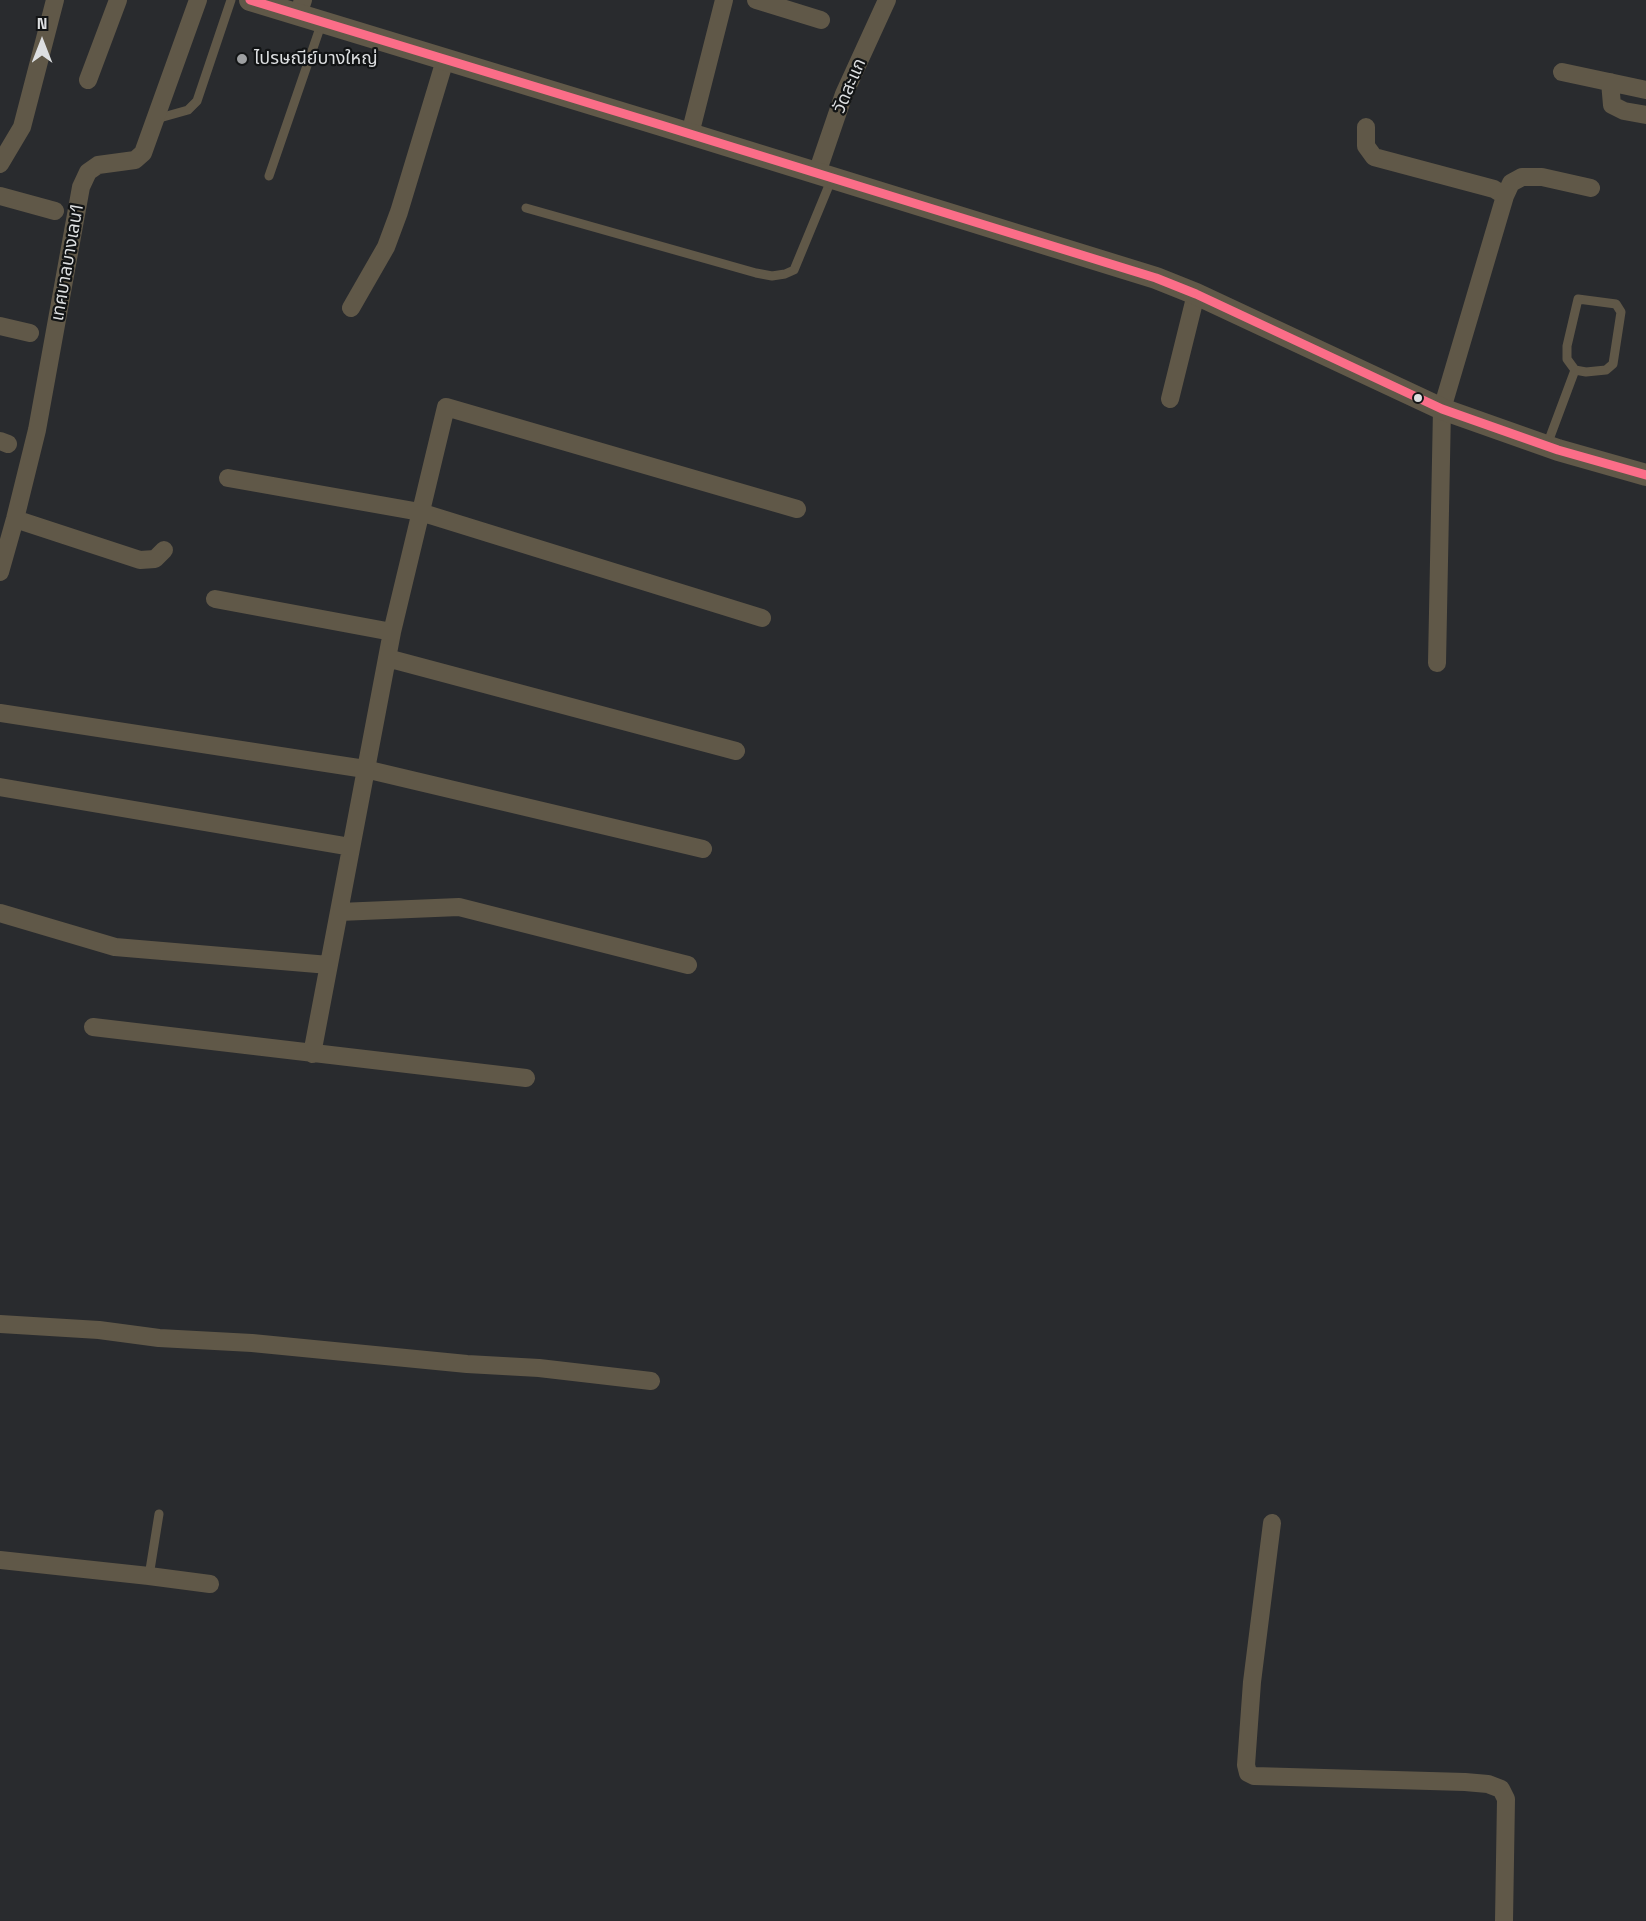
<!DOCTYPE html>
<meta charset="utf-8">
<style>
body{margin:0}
#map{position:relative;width:1646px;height:1921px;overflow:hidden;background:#292b2e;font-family:"Space Grotesk",sans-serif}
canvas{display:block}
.north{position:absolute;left:12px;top:12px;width:60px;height:60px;-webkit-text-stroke:4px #121415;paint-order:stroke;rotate:0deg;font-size:16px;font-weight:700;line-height:24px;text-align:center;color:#dddfe1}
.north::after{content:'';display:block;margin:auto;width:21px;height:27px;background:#dddfe1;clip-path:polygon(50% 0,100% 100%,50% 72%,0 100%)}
</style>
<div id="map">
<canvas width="1646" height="1921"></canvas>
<div class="north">N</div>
</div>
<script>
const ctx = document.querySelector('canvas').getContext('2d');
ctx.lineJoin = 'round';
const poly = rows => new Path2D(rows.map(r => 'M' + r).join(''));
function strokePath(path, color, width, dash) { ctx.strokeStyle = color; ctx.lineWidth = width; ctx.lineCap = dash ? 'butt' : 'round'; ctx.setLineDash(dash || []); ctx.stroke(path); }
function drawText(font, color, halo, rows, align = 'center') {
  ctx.font = font + ' "Space Grotesk","Noto Sans Thai",sans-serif'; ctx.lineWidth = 4.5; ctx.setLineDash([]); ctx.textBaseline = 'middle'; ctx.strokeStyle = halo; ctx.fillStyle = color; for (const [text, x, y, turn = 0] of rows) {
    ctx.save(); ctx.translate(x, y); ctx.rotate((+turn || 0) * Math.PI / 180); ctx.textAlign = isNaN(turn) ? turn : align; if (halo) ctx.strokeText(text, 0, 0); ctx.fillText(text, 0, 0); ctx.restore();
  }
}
strokePath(poly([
 [156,119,188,110,197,101,231,0],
 [269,176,322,22],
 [526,208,756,273,772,276,785,274,794,270,832,178],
 [1547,445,1575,370,1586,372,1606,370,1613,364,1621,312,1616,304,1578,299,1567,346,1567,359,1575,370],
 [149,1576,159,1514]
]), '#605848', 9);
strokePath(poly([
 [756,0,821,20],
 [298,15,303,0],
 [1562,72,1646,90],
 [88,80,118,0],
 [1610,82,1612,105,1624,111,1646,115],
 [1366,127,1366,146,1374,157,1494,189,1505,196],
 [690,134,724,0],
 [0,164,22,127,55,0],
 [817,173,844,94,887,0],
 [0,196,55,211],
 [351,308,386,247,399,212,445,60],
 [0,326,30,333],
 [1170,399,1196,294],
 [0,441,8,444],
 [228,478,420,512,762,618],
 [15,519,140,560,155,559,164,550],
 [0,572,15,519,37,430,81,187,88,172,98,165,135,160,143,153,198,0],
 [215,599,392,632],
 [387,658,736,751],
 [1437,663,1442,409,1505,196,1511,183,1522,177,1542,177,1591,188],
 [0,713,365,769,703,849],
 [0,787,351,847],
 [339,912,459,907,688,965],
 [0,913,115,947,329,965],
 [93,1027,526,1078],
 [312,1054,392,632,446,407,797,509],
 [0,1324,99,1330,159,1338,252,1343,467,1364,539,1368,651,1381],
 [1272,1523,1252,1682,1246,1765,1248,1773,1254,1776,1465,1782,1488,1784,1501,1789,1506,1799,1504,1921],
 [0,1560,149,1576,210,1584]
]), '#605848', 18);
strokePath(poly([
 [250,0,661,125,1156,278,1196,294,1442,409,1558,450,1646,475]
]), '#605848', 22);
strokePath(poly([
 [250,0,661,125,1156,278,1196,294,1442,409,1558,450,1646,475]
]), '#fb6d88', 9);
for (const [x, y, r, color] of [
 [242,59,6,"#9ea0a2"],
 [1418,398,5,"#dddfe1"]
]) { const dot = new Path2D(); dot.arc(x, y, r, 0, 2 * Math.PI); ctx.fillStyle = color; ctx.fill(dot); strokePath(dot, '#121415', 2); }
drawText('18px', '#dddfe1', '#121415', [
 ["ไปรษณีย์บางใหญ่",254,59]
], 'left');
drawText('18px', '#dddfe1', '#121415', [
 ["วัดสะแก",850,86,-67],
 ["เทศบาลบางเลน1",68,263,-80]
]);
</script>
